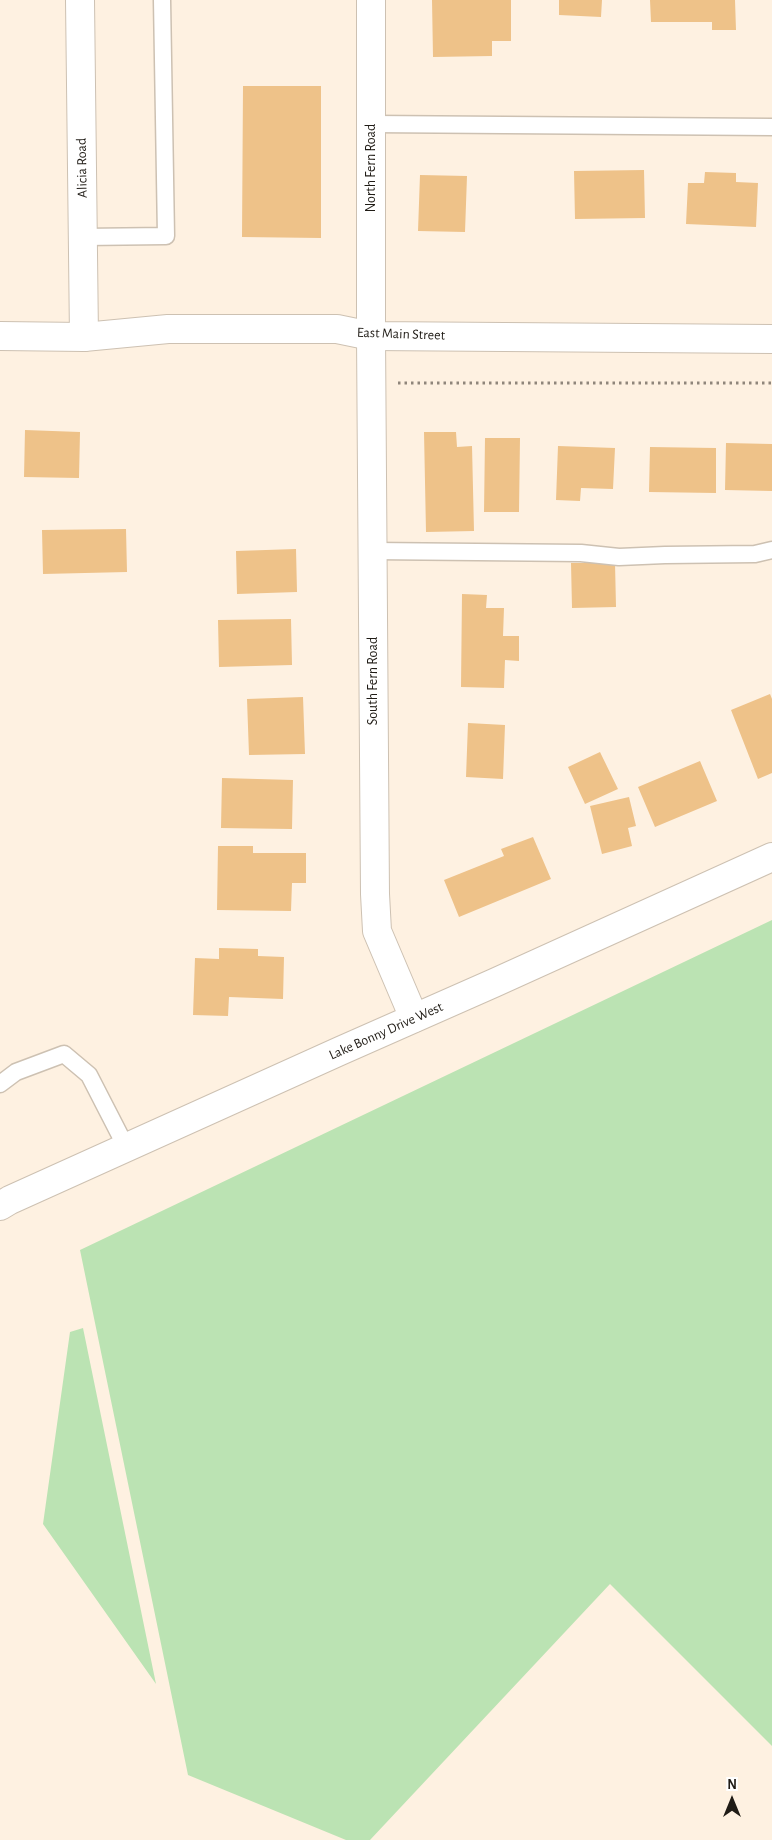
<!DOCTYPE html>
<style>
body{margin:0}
#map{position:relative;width:772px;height:1840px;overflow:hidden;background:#fef1e1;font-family:"Alegreya Sans",sans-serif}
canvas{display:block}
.north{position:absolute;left:707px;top:1775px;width:50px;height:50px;-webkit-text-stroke:4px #fff;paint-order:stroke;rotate:0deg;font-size:14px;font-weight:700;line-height:20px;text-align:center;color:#201c16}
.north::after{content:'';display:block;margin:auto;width:18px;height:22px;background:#201c16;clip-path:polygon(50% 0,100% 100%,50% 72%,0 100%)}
</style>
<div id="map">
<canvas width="772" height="1840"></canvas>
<div class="north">N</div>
</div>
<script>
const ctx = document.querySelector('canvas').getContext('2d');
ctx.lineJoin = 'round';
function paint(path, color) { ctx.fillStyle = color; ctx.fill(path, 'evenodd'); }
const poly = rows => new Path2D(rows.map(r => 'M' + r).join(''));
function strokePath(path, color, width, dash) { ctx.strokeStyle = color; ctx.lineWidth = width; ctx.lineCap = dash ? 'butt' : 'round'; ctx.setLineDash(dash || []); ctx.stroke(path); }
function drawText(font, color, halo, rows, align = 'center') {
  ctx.font = font + ' "Alegreya Sans",sans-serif'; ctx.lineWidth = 5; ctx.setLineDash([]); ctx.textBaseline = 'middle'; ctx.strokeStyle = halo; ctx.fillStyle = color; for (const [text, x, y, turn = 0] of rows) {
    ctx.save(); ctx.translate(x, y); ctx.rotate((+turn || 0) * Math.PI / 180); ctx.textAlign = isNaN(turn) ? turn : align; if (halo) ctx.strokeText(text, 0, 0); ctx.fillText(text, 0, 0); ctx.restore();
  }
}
paint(poly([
 [772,920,772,1746,610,1584,370,1840,346,1840,188,1775,80,1250],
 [83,1328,156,1684,43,1524,70,1332]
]), '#bbe3b3');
paint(poly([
 [432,0,511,0,511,41,492,41,492,56,433,57],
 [559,0,602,0,601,17,559,15],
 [650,0,735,0,736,30,712,30,712,22,651,22],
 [243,86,321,86,321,238,242,237],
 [644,170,645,218,575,219,574,171],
 [705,172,736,173,736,182,758,183,756,227,686,224,688,183,704,183],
 [420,175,467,176,465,232,418,231],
 [25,430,80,432,79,478,24,477],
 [424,432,456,432,457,447,472,446,474,531,426,532],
 [485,438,520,438,519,512,484,512],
 [726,443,772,444,772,491,725,490],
 [558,446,615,448,613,489,581,488,580,501,556,500],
 [650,447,716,448,716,493,649,492],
 [126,529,127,572,43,574,42,530],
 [296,549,297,592,237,594,236,551],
 [571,563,615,563,616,607,572,608],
 [462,594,487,595,486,608,504,608,503,636,519,636,519,661,505,660,504,688,461,687],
 [291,619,292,665,219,667,218,620],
 [770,694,772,699,772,773,758,779,731,710],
 [303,697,305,754,249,755,247,699],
 [468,723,505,725,503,779,466,777],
 [600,752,618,789,585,804,568,767],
 [700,761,717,801,655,827,638,787],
 [222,778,293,780,292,829,221,828],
 [629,797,636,826,628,828,632,846,602,854,590,806],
 [533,837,551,879,459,917,444,880,504,856,501,849],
 [218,846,253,846,253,853,306,853,306,883,292,883,291,911,217,910],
 [219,948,258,949,258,956,284,957,283,999,229,997,228,1016,193,1015,195,958,219,959]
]), '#eec289');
const lane = poly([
 [371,124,772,127],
 [83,237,166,236,162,0],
 [372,551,581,553,619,557,665,555,755,554,772,550],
 [0,1084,16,1072,64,1054,89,1075,126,1147]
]);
const street = poly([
 [80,0,84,337],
 [371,0,371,336,375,894,377,931,414,1018]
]);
const secondary = poly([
 [0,336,84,337,168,329,337,329,371,336,772,339],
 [0,1206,10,1200,340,1051,494,983,772,857]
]);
strokePath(lane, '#cdc1b2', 19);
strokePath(street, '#cdc1b2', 30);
strokePath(secondary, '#cdc1b2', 30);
strokePath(poly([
 [398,383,772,383]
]), '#8f867b', 3, [2.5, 4]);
strokePath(lane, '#fff', 16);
strokePath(street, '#fff', 28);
strokePath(secondary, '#fff', 28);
drawText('14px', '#201c16', '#fff', [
 ["Alicia Road",82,168,-91],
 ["North Fern Road",371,168,-90],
 ["East Main Street",401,334,2],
 ["South Fern Road",373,681,-90],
 ["Lake Bonny Drive West",386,1031,-24]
]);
</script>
